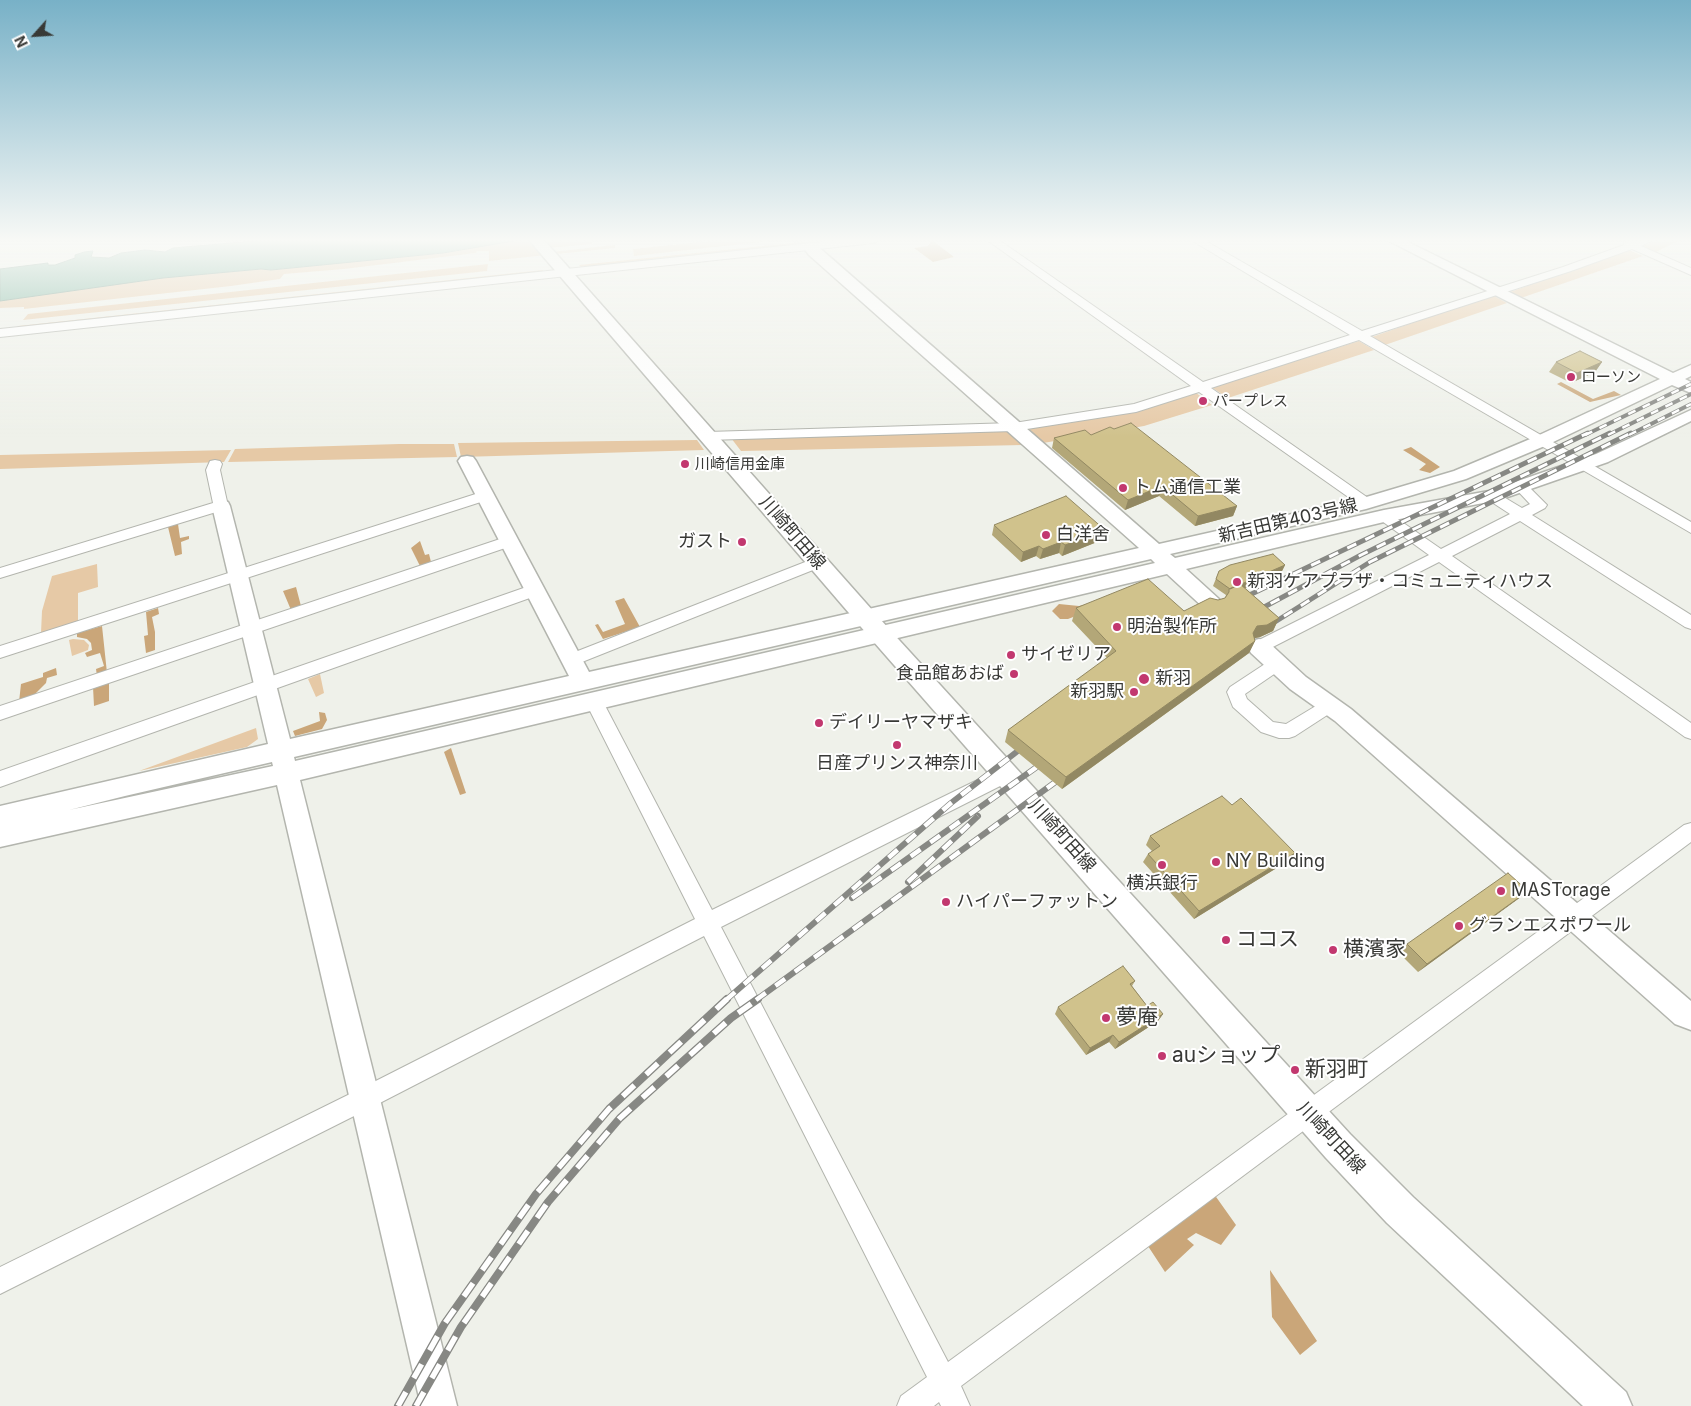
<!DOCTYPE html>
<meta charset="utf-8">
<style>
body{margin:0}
#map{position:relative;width:1691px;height:1406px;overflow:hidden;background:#eff1ea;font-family:Inter,sans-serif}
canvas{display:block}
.north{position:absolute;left:10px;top:10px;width:50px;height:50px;-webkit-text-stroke:4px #fff;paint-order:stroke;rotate:244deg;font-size:14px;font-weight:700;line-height:20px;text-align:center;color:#383936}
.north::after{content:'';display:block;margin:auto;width:18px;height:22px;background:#383936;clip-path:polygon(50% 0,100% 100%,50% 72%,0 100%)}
</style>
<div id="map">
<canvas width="1691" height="1406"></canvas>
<div class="north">N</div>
</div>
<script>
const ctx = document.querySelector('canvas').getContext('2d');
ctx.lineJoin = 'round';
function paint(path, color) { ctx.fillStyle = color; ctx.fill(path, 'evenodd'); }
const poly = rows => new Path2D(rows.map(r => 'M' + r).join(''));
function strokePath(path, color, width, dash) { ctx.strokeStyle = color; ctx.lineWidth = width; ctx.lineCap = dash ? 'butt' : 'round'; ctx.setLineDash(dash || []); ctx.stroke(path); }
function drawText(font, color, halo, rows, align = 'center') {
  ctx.font = font + ' Inter,"Noto Sans JP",sans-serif'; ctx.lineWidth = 4; ctx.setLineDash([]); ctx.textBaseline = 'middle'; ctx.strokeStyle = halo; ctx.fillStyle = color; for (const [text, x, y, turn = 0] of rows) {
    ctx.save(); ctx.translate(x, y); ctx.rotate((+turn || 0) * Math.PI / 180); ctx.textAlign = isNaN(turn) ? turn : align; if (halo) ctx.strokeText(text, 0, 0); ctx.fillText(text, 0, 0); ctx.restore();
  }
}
paint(poly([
 [519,240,593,240,592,244,536,249,542,253,615,245,615,248,489,261,489,251,477,251,476,253,344,269,284,274,280,279,231,286,24,309,24,307,0,308,0,301,163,278,261,269,271,270,443,253],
 [721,240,778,240,634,256,633,249],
 [822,240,855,240,624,265,581,267,579,265],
 [1657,240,1680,240,1654,253,1641,247],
 [1629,250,1643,256,1521,298,1510,292],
 [488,264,487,271,23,320,28,314],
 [543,270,541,274,16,328,18,326],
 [1492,295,1507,303,1382,346,1369,338],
 [1359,341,1374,350,1228,398,1211,387],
 [1195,392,1212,405,1144,426,1043,443,1028,432,1032,427,1138,411],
 [1009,431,1023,445,741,451,731,438],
 [697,440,704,450,461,457,458,443],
 [399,444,454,444,457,457,228,462,235,449],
 [231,450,224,462,0,469,0,455],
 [97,564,98,587,78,593,78,622,41,633,42,611,52,576],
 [73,639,84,640,89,645,88,650,72,656,69,640],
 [320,674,324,693,316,697,308,679],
 [256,728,258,739,247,747,139,771]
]), '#e6c9a6');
paint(poly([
 [932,240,954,257,933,262,914,248,928,246],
 [1561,382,1593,399,1614,391,1621,395,1590,402,1557,384],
 [1411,447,1440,467,1430,473,1419,470,1426,464,1403,450],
 [178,524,180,538,189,536,189,539,181,542,182,554,175,556,168,527],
 [420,541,425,555,429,554,431,562,420,566,411,548],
 [296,587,301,606,291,610,283,591],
 [1138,592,1068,619,1060,619,1052,611,1059,604,1079,606],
 [624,598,640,627,603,639,595,625,598,624,603,632,625,624,615,601],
 [158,608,159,614,152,617,155,632,155,650,146,653,144,636,148,635,146,612],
 [102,626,107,673,97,676,96,669,104,666,100,653,87,657,85,653,92,650,91,643,87,639,77,637,77,633],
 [56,668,57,675,47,678,46,683,30,699,19,702,21,684,43,677,43,673],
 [109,682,109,701,94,706,93,687],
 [319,712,325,713,327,720,322,729,295,736,293,731,320,721],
 [451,748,466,793,460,795,444,752],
 [1214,1194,1236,1225,1221,1245,1196,1233,1187,1239,1194,1245,1165,1272,1146,1243],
 [1270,1270,1317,1341,1300,1355,1272,1317]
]), '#caa679');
const water = poly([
 [265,240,519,240,443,253,271,270,261,269,163,278,0,301,0,269,48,263,48,265,55,265,75,258,75,255,84,252,93,251,91,257,109,258,121,253,145,250,165,252,173,248,265,240]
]);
paint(water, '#70ad95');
strokePath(water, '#5f8a78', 1);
const minor = poly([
 [840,240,879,240,874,243,0,337,0,329,840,240],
 [987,240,999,240,1203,382,1350,335,1191,240,1204,240,1362,331,1563,267,1624,245,1624,242,1653,240,1641,246,1691,268,1691,275,1632,249,1571,271,1370,336,1691,522,1691,533,1359,340,1211,388,1371,500,1373,503,1371,506,1366,508,1361,506,1199,392,1136,412,1014,431,707,440,700,436,707,432,1014,423,1134,404,1191,386,987,240],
 [215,460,220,461,222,464,220,470,228,506,226,509,0,578,0,568,213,503,206,470,210,461,215,460],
 [1521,483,1526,484,1547,505,1545,508,1532,515,1691,615,1691,629,1685,627,1520,521,1452,556,1691,723,1691,739,1685,737,1439,562,1265,651,1259,653,1253,651,1251,647,1253,643,1429,555,1379,519,1377,516,1379,513,1389,513,1441,549,1510,514,1487,499,1485,496,1487,493,1497,493,1522,508,1530,504,1514,487,1516,484,1521,483],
 [485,491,490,493,492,496,490,499,0,658,0,646,485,491],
 [509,536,514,537,517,541,514,545,0,720,0,706,509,536],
 [818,557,823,558,826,562,823,566,577,664,571,666,565,664,563,660,565,656,818,557],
 [535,584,541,586,543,590,541,594,0,787,0,771,535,584],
 [1277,658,1283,660,1285,664,1283,668,1245,694,1247,699,1273,722,1286,724,1329,698,1335,700,1338,705,1335,710,1295,736,1289,738,1279,738,1261,732,1233,707,1227,692,1230,687,1271,660,1277,658],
 [594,694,600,696,712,910,1000,769,1007,766,1014,769,1016,774,1014,779,721,927,948,1362,1684,825,1691,823,1691,842,961,1386,970,1406,941,1406,939,1402,934,1406,897,1406,901,1396,927,1377,704,936,374,1106,0,1294,0,1267,358,1090,695,919,585,701,588,696,594,694]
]);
const tertiary = poly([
 [1387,240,1404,240,1673,373,1691,365,1691,376,1685,379,1691,382,1691,393,1672,385,1547,445,1466,479,1366,509,1170,554,1175,558,1384,510,1489,491,1596,454,1691,410,1691,421,1608,462,1499,500,1384,522,1186,569,1219,599,1222,604,1219,609,1212,611,1205,609,1167,574,300,780,457,1406,421,1406,277,785,0,847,0,806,268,744,212,506,214,502,221,500,228,502,230,506,290,739,569,676,458,461,461,457,467,456,473,457,476,461,589,672,1139,548,809,255,803,247,805,244,815,244,1159,544,1363,498,1454,471,1535,437,1660,379,1387,240],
 [1151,559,1155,563,295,761,294,757,1151,559],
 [272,762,273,766,69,810,125,796,272,762],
 [1259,639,1267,641,1306,677,1351,709,1691,1001,1691,1030,1675,1024,1335,721,1290,689,1251,653,1248,647,1251,641,1259,639]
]);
const secondary = poly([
 [529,240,544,240,889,629,1350,1134,1413,1197,1626,1392,1632,1406,1583,1406,1387,1223,1326,1158,873,641,529,240]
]);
strokePath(minor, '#b3b5ae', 2);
strokePath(tertiary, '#b3b5ae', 3);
strokePath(secondary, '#b3b5ae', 3);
paint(minor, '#fff');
paint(tertiary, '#fff');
paint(secondary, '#fff');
const railFar3 = poly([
 [1585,435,1691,384],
 [1608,435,1691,394],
 [1629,435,1691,404]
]);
const railFar2 = poly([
 [1239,600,1588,433],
 [1253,613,1361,555,1610,433],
 [1267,627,1370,562,1631,433]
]);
const railFar1 = poly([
 [908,882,978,816],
 [852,898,1048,759],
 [726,1000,951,803,1028,743],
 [756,1000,1065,775]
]);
const rail = poly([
 [398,1406,445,1323,536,1194,609,1109,727,999],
 [416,1406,461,1327,548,1202,620,1118,731,1018,758,999]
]);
strokePath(railFar3, '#878884', 4);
strokePath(railFar2, '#878884', 5);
strokePath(railFar1, '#878884', 6);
strokePath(rail, '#878884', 8);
strokePath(railFar3, '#fff', 2.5, [8]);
strokePath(railFar2, '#fff', 3, [10]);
strokePath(railFar1, '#fff', 4.5, [12]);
strokePath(rail, '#fff', 5.5, [16]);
paint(poly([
 [1556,362,1602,362,1595,372,1571,383,1549,372],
 [1091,435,1237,506,1233,516,1195,526,1159,496,1125,510,1052,448,1054,438],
 [994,525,1105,530,1102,540,1062,556,1059,553,1040,559,1036,556,1021,562,992,535],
 [1285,565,1282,571,1245,588,1279,618,1273,631,1260,637,1255,638,1255,641,1249,653,1062,789,1005,742,1008,730,1107,658,1072,621,1076,608,1184,611,1225,598,1226,595,1213,586,1219,571],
 [1232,805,1295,853,1288,861,1194,919,1143,862,1148,854,1152,851,1146,845,1150,836],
 [1528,891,1518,899,1418,972,1398,952,1407,944],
 [1135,981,1132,986,1147,1006,1163,1014,1158,1021,1115,1049,1109,1042,1086,1055,1055,1014,1058,1007]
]), '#b3a778');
paint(poly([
 [1602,362,1595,372,1571,383,1577,373],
 [1162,486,1159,496,1125,510,1128,500],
 [1237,506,1233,516,1195,526,1198,516],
 [1105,530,1102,540,1062,556,1065,545],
 [1061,542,1059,553,1040,559,1043,549],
 [1039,546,1036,556,1021,562,1023,552],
 [1285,565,1282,571,1228,596,1231,589],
 [1279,618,1273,631,1260,637,1251,639,1253,633,1257,626],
 [1255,641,1249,653,1062,789,1066,777],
 [1295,853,1288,861,1194,919,1199,911],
 [1528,891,1518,899,1418,972,1427,964],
 [1163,1014,1158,1021,1115,1049,1119,1042],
 [1113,1035,1109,1042,1086,1055,1090,1048]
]), '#928862');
const building = poly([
 [1580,351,1602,362,1577,373,1556,362,1580,351],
 [1131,423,1237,506,1198,516,1162,486,1128,500,1054,438,1085,430,1091,435,1110,427,1114,429,1131,423],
 [1066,496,1105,530,1065,545,1061,542,1043,549,1039,546,1023,552,994,525,1066,496],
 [1273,554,1285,565,1230,589,1216,579,1219,571,1230,565,1273,554],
 [1148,579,1184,611,1210,598,1218,600,1225,598,1229,592,1229,589,1240,584,1279,618,1267,625,1257,626,1253,633,1255,641,1066,777,1008,730,1116,651,1076,608,1148,579],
 [1222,796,1232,805,1241,798,1295,853,1199,911,1148,854,1160,846,1150,836,1222,796],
 [1508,873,1528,891,1427,964,1407,944,1508,873],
 [1123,966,1135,981,1130,984,1147,1006,1153,1002,1163,1014,1119,1042,1113,1035,1090,1048,1058,1007,1123,966]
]);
paint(building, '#d0c28c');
strokePath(building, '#928862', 1);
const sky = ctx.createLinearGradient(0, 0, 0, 437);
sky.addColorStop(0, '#78b1c7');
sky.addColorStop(0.55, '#f8f9f6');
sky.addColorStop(1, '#f8f9f600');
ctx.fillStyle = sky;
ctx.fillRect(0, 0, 1691, 437);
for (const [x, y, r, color] of [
 [1571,377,5,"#c2386f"],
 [1203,401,5,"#c2386f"],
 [685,464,5,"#c2386f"],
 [1123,488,5,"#c2386f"],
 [1046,535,5,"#c2386f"],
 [742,542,5,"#c2386f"],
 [1237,582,5,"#c2386f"],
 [1117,627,5,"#c2386f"],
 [1011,655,5,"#c2386f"],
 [1014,674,5,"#c2386f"],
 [1144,679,6,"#c2386f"],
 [1134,692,5,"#c2386f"],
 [819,723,5,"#c2386f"],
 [897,745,5,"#c2386f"],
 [1216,862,5,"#c2386f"],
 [1162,865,5,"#c2386f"],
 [1501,891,5,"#c2386f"],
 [946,902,5,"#c2386f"],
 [1459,926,5,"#c2386f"],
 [1226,940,5,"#c2386f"],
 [1333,950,5,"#c2386f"],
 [1106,1018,5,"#c2386f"],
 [1162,1056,5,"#c2386f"],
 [1295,1070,5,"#c2386f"]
]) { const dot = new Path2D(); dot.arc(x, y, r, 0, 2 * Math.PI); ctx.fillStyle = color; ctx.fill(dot); strokePath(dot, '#fff', 2); }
drawText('15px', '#383936', '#fff', [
 ["ローソン",1581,377],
 ["パープレス",1213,401],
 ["川崎信用金庫",695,464]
], 'left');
drawText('18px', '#383936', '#fff', [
 ["トム通信工業",1133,488],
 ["白洋舍",1056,535],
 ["ガスト",732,542,"right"],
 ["新羽ケアプラザ・コミュニティハウス",1247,582],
 ["明治製作所",1127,627],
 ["サイゼリア",1021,655],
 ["食品館あおば",1004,674,"right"],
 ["新羽",1155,679],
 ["新羽駅",1124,692,"right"],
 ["デイリーヤマザキ",829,723],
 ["日産プリンス神奈川",897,764,"center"],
 ["NY Building",1226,862],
 ["横浜銀行",1162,884,"center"],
 ["MASTorage",1511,891],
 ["ハイパーファットン",956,902],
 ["グランエスポワール",1469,926]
], 'left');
drawText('18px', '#383936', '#fff', [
 ["新吉田第403号線",1288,521,-13],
 ["川崎町田線",792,533,49],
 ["川崎町田線",1062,836,48],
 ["川崎町田線",1331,1138,47]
]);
drawText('21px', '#383936', '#fff', [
 ["ココス",1236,940],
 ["横濱家",1343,950],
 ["夢庵",1116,1018],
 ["auショップ",1172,1056],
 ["新羽町",1305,1070]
], 'left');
</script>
